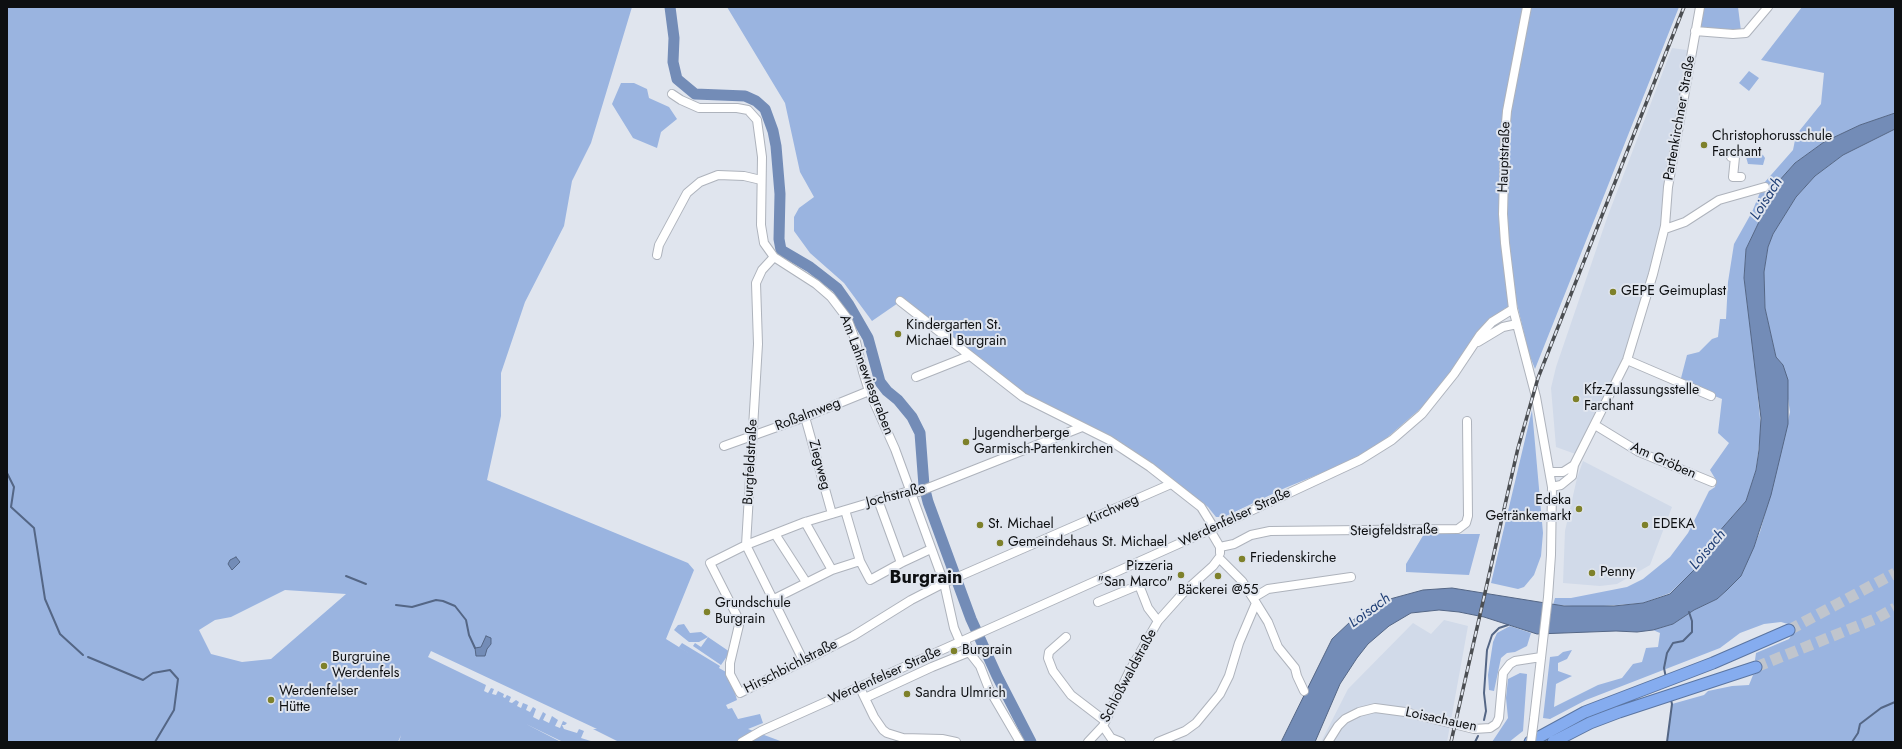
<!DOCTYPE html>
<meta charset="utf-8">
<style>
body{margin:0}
#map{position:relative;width:1902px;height:749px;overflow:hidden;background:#e0e5ee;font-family:Jost,sans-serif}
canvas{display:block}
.frame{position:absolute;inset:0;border:8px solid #0d0f11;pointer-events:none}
</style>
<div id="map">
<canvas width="1902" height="749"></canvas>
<div class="frame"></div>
</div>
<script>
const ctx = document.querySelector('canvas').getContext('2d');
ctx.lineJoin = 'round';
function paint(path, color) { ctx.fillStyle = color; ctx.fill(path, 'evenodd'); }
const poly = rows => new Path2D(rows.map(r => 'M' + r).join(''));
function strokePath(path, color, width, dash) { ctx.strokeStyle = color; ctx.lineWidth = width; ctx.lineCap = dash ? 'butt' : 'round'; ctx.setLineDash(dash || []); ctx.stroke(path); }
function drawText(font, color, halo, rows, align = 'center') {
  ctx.font = font + ' Jost,sans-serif'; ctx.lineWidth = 4; ctx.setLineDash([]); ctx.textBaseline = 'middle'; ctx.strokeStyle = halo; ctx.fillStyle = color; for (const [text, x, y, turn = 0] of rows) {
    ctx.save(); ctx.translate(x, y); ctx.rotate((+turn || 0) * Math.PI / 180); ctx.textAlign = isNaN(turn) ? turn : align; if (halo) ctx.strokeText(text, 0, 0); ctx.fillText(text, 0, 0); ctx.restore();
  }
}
paint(poly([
 [1672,48,1694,51,1669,187,1638,331,1581,456,1556,447,1551,388,1556,367,1607,218],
 [1583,461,1672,507,1650,565,1617,584,1600,586,1563,583,1565,531,1577,478],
 [1444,620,1468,626,1447,742,1321,742,1348,689,1413,623,1431,634]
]), '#d1dae9');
paint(poly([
 [7,7,632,7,591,143,572,181,564,226,525,302,501,373,501,416,487,480,688,563,694,570,666,639,695,657,679,647,682,643,720,666,719,668,726,672,732,683,737,700,726,705,728,709,732,708,738,719,760,714,763,723,748,729,783,742,619,742,593,729,597,729,431,651,428,657,486,685,484,691,488,693,491,688,494,689,492,694,496,695,498,691,504,694,503,697,505,698,507,695,511,697,509,702,512,703,516,700,519,702,517,706,521,708,523,703,528,705,526,710,530,712,533,707,536,709,533,717,539,720,543,712,546,714,543,720,549,723,552,716,558,720,555,726,560,728,563,721,567,723,565,725,562,725,564,729,577,733,579,729,584,731,581,738,594,742,563,742,526,724,561,742,399,742,401,735,398,742,7,742],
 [285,590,346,594,271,659,242,662,211,654,199,630,215,620,231,617],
 [727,7,1679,7,1535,369,1529,354,1517,304,1504,309,1476,334,1450,373,1427,403,1381,443,1356,459,1285,488,1224,517,1216,517,1208,507,1168,476,1025,394,901,301,872,321,844,283,810,253,794,231,794,217,799,208,814,197,800,172,785,103],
 [1702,7,1738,7,1741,31,1699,30],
 [1802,7,1895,7,1895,113,1860,125,1824,142,1795,163,1778,182,1746,249,1744,278,1755,366,1761,429,1756,470,1746,501,1717,534,1708,552,1695,569,1670,593,1643,603,1591,607,1553,605,1555,598,1571,598,1627,587,1643,579,1670,557,1688,533,1709,491,1715,487,1716,480,1710,470,1729,443,1718,433,1722,399,1680,382,1687,355,1699,352,1712,339,1718,337,1720,319,1726,319,1728,282,1734,244,1752,212,1764,183,1793,150,1796,135,1821,104,1824,73,1761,60],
 [1749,71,1759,78,1749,91,1739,83],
 [621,83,634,83,647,89,649,98,669,107,677,119,661,132,657,148,633,138,612,104],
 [1895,129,1895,742,1667,742,1672,704,1704,695,1708,691,1732,686,1749,685,1753,675,1761,671,1755,660,1756,653,1789,639,1794,631,1788,624,1781,622,1764,624,1740,633,1720,648,1586,700,1550,719,1543,718,1550,657,1558,656,1563,652,1572,650,1567,659,1558,663,1558,671,1572,676,1556,684,1554,707,1598,685,1622,678,1633,664,1642,662,1646,648,1658,647,1660,633,1653,630,1673,624,1694,610,1717,599,1741,576,1760,532,1774,481,1790,412,1783,365,1776,357,1765,308,1764,272,1768,247,1773,234,1796,197,1815,176,1843,155],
 [1750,148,1763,155,1765,158,1763,165,1748,164,1745,153],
 [1532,410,1543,533,1541,556,1534,575,1524,587,1518,589,1491,583],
 [1424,534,1480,534,1469,575,1406,572,1406,564],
 [684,624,690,633,701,632,708,637,699,642,689,642,674,630,678,625],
 [1510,626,1531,633,1527,646,1515,652,1507,653,1501,658,1494,691,1489,690,1488,675,1493,642,1497,633],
 [708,637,730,652,721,665,693,646,695,643,701,647],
 [1520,673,1527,674,1523,731,1509,742,1492,742,1508,718,1506,698,1508,679]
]), '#9ab4e0');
const water = poly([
 [1895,113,1895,129,1843,155,1815,176,1796,197,1773,234,1768,247,1764,272,1765,308,1776,357,1783,365,1788,380,1788,424,1771,495,1754,547,1741,576,1727,590,1717,599,1694,610,1673,624,1653,630,1637,632,1616,631,1537,634,1484,617,1459,612,1439,610,1411,613,1389,626,1368,644,1357,658,1340,684,1315,742,1281,742,1332,639,1351,621,1390,599,1423,590,1452,588,1564,606,1614,606,1643,603,1670,594,1695,569,1708,552,1717,534,1746,501,1756,470,1759,450,1761,418,1744,278,1746,249,1778,182,1795,163,1824,142,1860,125,1895,113],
 [236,557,240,562,232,570,228,564,230,560,236,557],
 [486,636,491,638,491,644,487,649,485,656,476,656,475,648,481,647,486,636]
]);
paint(water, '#738cb7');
strokePath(water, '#546685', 1);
strokePath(poly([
 [7,473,14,487,11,507,34,528,45,599,60,634,83,655],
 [346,576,366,584],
 [396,605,412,607,436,600,443,601,455,606,466,620,469,635,475,648],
 [88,657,143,680,153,673,170,670,178,679,174,710,155,742],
 [1666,678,1664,668,1667,653,1673,643,1683,641,1692,632,1692,621,1689,612],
 [1484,720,1486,711,1484,693,1487,650,1492,635,1499,628,1508,625],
 [762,742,765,742],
 [1475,742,1478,736],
 [1667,742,1672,704,1671,700],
 [1852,742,1858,733,1860,724,1881,708,1895,702]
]), '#546685', 2);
strokePath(poly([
 [670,7,674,38,673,62,677,79,695,94,745,96,756,101,765,109,773,131,776,146,780,194,779,239,781,250,810,267,837,288,849,305,868,338,880,382,887,391,898,400,912,417,920,433,924,486,928,502,971,619,997,676,1031,742]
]), '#738cb7', 11);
strokePath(poly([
 [1789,630,1895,573],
 [1756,667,1875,619,1895,608]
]), '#c0c5cd', 11, [11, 5.5]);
const minor = poly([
 [1527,7,1507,111,1505,135,1503,214,1505,243,1513,309,1536,397,1552,487,1551,555,1548,597,1534,719],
 [1695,31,1733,34,1746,33,1768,7],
 [672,94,681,100,699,108,737,108,748,110,757,120,762,157,761,225,764,243,774,257,816,284,831,297,847,318,856,342,863,372,869,391,895,449,944,583,954,628,960,642],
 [1731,157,1735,157,1733,177,1741,177],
 [1665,229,1685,222,1719,200,1765,187],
 [657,255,659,245,687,193,700,182,718,175,744,176,761,180],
 [774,257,762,270,756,283,758,344,746,545,803,660],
 [900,301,1023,397,1109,440,1150,467,1201,507,1214,528],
 [1478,342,1503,327,1517,324],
 [1627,360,1711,396],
 [916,377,969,356],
 [805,417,832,514],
 [1595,425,1639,452,1712,482],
 [1082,427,918,492,909,491,805,522,746,545,710,563,738,618,739,625,730,663,730,674,740,693,853,636,911,600,944,583,1171,484],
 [724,446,805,417,869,391],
 [1551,472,1563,472,1574,465],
 [1552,487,1561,485,1572,476,1574,465,1627,360,1653,274,1665,226,1668,187,1700,7],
 [878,500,901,563],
 [845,510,860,561],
 [805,522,832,570],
 [1210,530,1220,547,1220,553],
 [775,534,806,582],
 [1220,547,1234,544,1251,535,1270,531,1458,529,1466,523,1468,516,1467,421],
 [1219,558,1242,581,1253,598,1268,622,1278,647,1295,668,1297,676,1304,691],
 [1253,598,1268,589,1351,577],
 [774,599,832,570,860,561,870,580,901,563,931,549],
 [1098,602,1139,585,1148,608,1158,621],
 [1066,637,1049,652,1048,658,1053,671,1071,695,1105,721],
 [965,640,969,652,980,666,989,689,1020,742],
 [860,688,874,717,883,730,887,733,903,738,942,739,956,742],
 [865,698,932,667,969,652],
 [1103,726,1111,738,1121,742],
 [742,742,761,731,1214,528,1360,460,1392,440,1422,414,1454,374,1480,335,1492,322,1513,309],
 [1088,742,1103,726,1129,672,1158,621,1183,593,1213,566,1219,558],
 [1158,742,1185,731,1196,723,1220,694,1229,676,1239,643,1256,603],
 [1328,742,1338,726,1345,719,1359,712,1375,708,1405,712,1474,729,1490,728,1496,724,1499,718,1503,673,1510,664,1515,661,1541,657]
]);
const highway = poly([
 [1530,742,1585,712,1713,663,1789,630],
 [1553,742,1590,723,1619,712,1756,667]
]);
strokePath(minor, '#aeb3bc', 10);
strokePath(highway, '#5b75a1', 13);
strokePath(minor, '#fff', 8);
strokePath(highway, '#85acef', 11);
const rail = poly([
 [1451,742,1518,448,1538,378,1684,7]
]);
strokePath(rail, '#4b4e52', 3.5);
strokePath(rail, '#e0e5ee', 2, [6]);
const minorBridge = poly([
 [1531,742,1534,719]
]);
strokePath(minorBridge, '#aeb3bc', 10, []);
strokePath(minorBridge, '#fff', 8);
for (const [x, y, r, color] of [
 [1704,145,4,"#7e812a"],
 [1613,292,4,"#7e812a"],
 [898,334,4,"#7e812a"],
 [1576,399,4,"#7e812a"],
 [966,442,4,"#7e812a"],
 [1579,509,4,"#7e812a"],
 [980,525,4,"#7e812a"],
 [1645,525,4,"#7e812a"],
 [1000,543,4,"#7e812a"],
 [1242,559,4,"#7e812a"],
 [1592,573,4,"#7e812a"],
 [1181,575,4,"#7e812a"],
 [1218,576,4,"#7e812a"],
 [707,612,4,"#7e812a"],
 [954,651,4,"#7e812a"],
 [324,666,4,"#7e812a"],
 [907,694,4,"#7e812a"],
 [271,700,4,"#7e812a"]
]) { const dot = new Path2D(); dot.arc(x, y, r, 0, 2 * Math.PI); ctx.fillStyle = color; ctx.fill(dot); strokePath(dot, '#e0e5ee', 1.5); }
drawText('14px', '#0d0f11', '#e0e5ee', [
 ["Partenkirchner Straße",1680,118,-80],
 ["Hauptstraße",1505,157,-88],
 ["Am Lahnewiesgraben",866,375,69],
 ["Roßalmweg",808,415,-21],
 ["Am Gröben",1663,461,24],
 ["Burgfeldstraße",751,462,-87],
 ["Ziegweg",819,465,75],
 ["Jochstraße",896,496,-14],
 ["Kirchweg",1113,510,-24],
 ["Werdenfelser Straße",1235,518,-25],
 ["Steigfeldstraße",1394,531,-1],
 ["Hirschbichlstraße",791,667,-27],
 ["Werdenfelser Straße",885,676,-24],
 ["Schloßwaldstraße",1129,676,-62],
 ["Loisachauen",1441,720,12]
]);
drawText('14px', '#0d0f11', '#e0e5ee', [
 ["Christophorusschule",1712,137],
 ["Farchant",1712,153],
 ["GEPE Geimuplast",1621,292],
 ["Kindergarten St.",906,326],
 ["Michael Burgrain",906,342],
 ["Kfz-Zulassungsstelle",1584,391],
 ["Farchant",1584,407],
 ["Jugendherberge",974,434],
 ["Garmisch-Partenkirchen",974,450],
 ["Edeka",1571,501,"right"],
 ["Getränkemarkt",1571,517,"right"],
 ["St. Michael",988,525],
 ["EDEKA",1653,525],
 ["Gemeindehaus St. Michael",1008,543],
 ["Friedenskirche",1250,559],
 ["Pizzeria",1173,567,"right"],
 ["\"San Marco\"",1173,583,"right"],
 ["Penny",1600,573],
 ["Bäckerei @55",1218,591,"center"],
 ["Grundschule",715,604],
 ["Burgrain",715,620],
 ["Burgrain",962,651],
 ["Burgruine",332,658],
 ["Werdenfels",332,674],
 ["Werdenfelser",279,692],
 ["Hütte",279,708],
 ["Sandra Ulmrich",915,694]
], 'left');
drawText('italic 15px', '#1f3e75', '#e0e5ee', [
 ["Loisach",1767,199,-58],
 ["Loisach",1708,550,-50],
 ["Loisach",1370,611,-36]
]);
drawText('bold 18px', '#0d0f11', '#e0e5ee', [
 ["Burgrain",926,579]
]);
</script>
